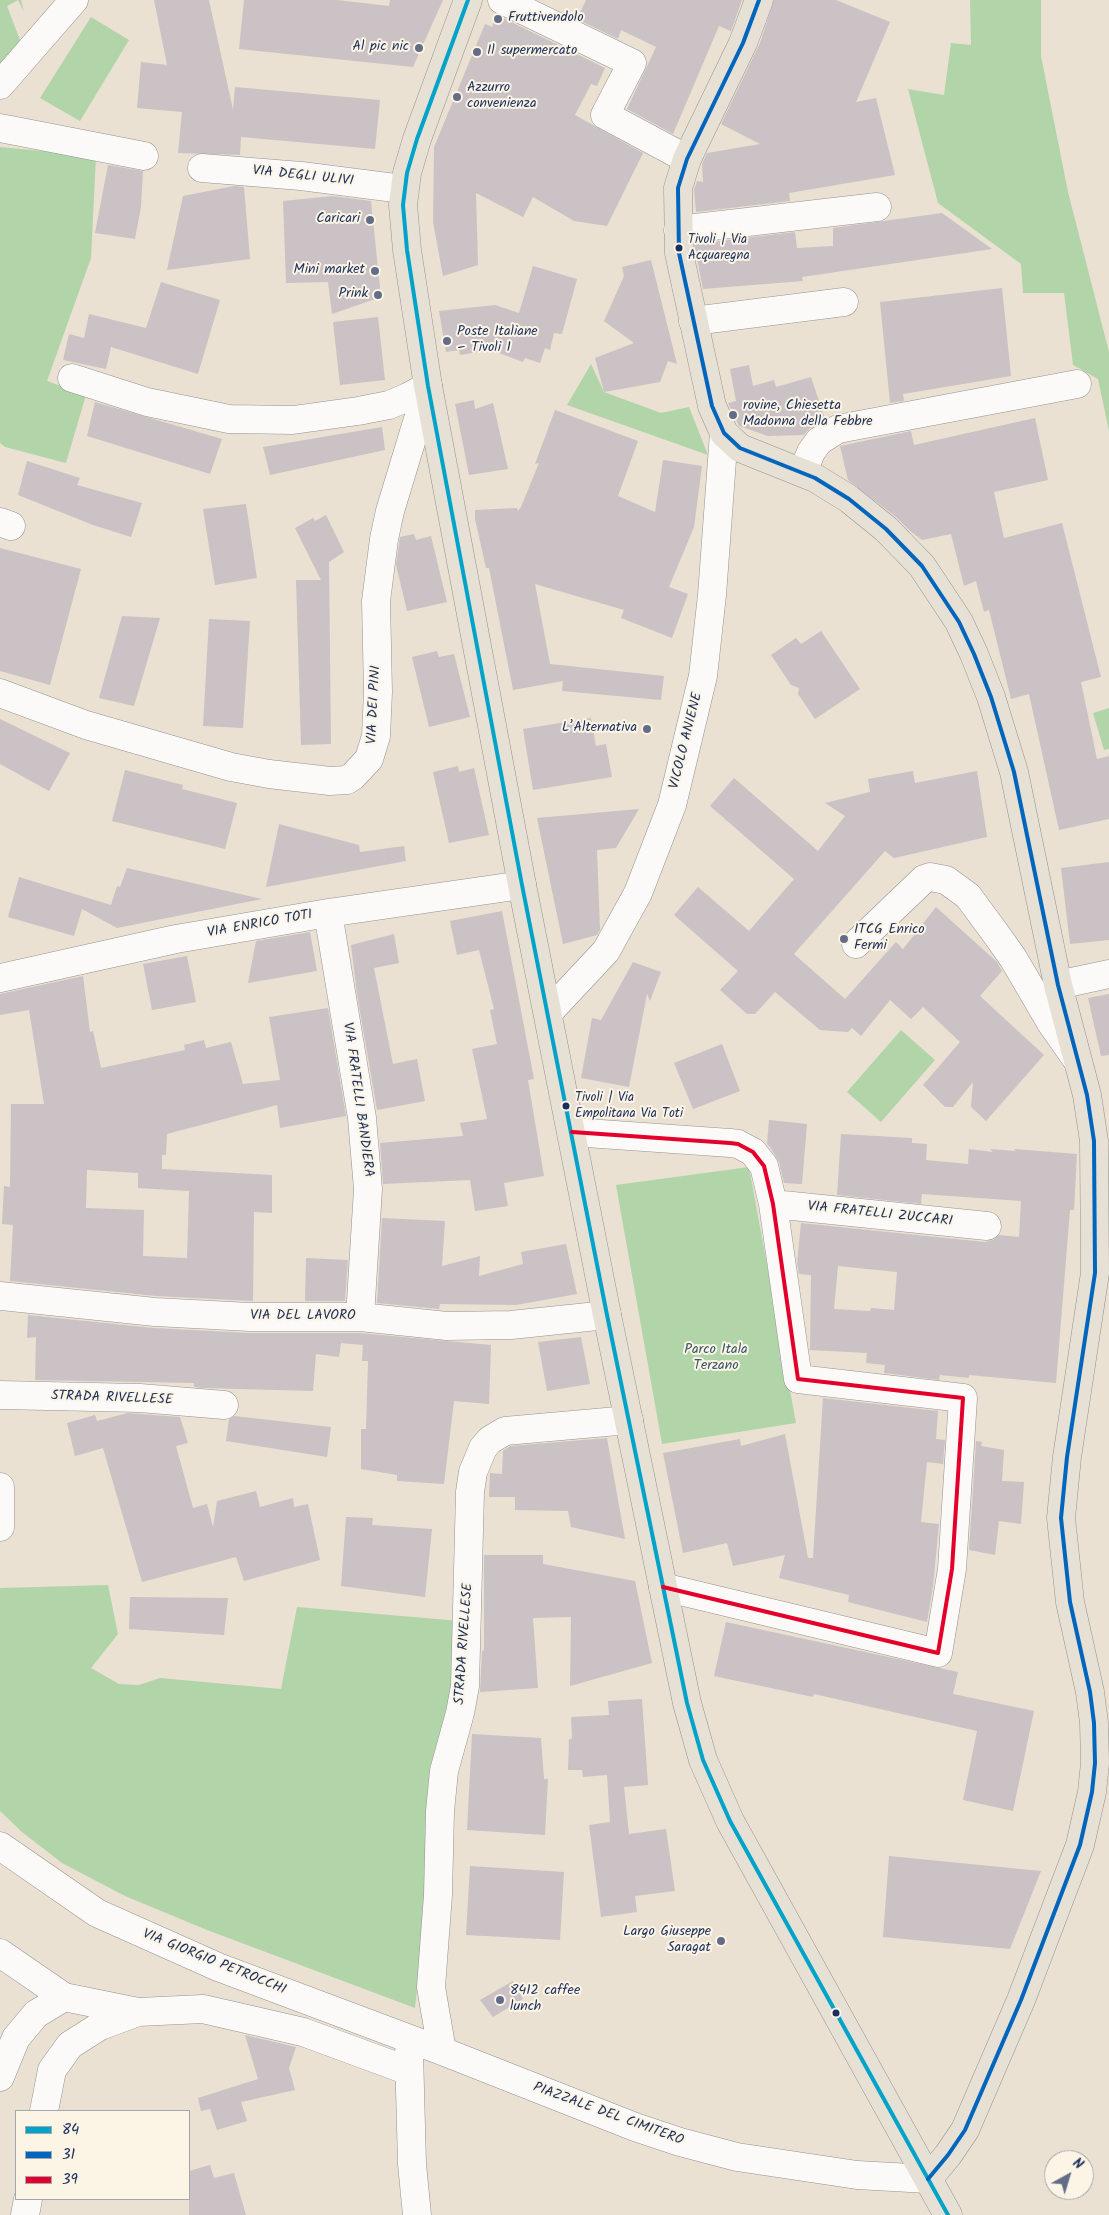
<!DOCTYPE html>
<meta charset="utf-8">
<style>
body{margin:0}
#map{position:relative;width:1109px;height:2215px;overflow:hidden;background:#eae1d2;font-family:Kalam,sans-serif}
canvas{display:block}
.legend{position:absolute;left:15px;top:2110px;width:175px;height:90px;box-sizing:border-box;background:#fcf5e5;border:1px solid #a2a6af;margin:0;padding:6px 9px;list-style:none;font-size:15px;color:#1b2f5e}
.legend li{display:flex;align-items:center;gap:10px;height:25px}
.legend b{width:25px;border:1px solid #a2a6af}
.north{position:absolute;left:1044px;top:2150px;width:50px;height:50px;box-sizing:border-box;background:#fcf5e5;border:1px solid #a2a6af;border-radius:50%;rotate:39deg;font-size:14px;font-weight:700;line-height:20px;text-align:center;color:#1b2f5e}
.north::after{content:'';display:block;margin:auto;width:18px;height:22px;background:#636d87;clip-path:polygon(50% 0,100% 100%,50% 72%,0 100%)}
</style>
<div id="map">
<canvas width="1109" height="2215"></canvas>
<ul class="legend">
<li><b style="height:6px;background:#01a3c8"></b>84</li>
<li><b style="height:6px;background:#0065bd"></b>31</li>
<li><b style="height:6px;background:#e4002b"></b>39</li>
</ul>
<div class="north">N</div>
</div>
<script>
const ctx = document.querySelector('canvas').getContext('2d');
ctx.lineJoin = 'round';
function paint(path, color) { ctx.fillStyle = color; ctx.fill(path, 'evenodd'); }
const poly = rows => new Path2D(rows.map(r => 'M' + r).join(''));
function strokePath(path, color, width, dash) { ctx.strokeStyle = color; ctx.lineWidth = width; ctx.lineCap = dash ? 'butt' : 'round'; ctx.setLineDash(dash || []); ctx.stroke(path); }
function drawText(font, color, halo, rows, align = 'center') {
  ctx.font = font + ' Kalam,sans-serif'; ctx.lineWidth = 4; ctx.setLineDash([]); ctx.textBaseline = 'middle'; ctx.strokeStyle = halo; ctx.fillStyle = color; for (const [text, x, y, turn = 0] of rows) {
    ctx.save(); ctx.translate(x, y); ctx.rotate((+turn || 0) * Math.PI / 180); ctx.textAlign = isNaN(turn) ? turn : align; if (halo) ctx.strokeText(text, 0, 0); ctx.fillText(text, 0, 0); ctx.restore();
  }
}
paint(poly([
 [0,0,21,0,24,12,18,0,7,6,20,40,31,35,0,74],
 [970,0,1041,0,1041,56,1068,192,1109,352,1109,431,1098,379,1073,365,1064,293,1023,293,1021,264,938,203,908,89,944,95,951,43,971,45],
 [91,17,129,40,80,121,40,98],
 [0,147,96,156,91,258,47,381,86,395,66,463,5,447,0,443],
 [591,364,604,392,661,413,689,407,708,455,567,405],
 [1109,708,1109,749,1104,750,1093,713],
 [901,1030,935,1060,881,1122,847,1092],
 [749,1167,796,1423,662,1444,616,1185],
 [108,1585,118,1634,91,1668,119,1684,139,1685,160,1678,281,1689,297,1607,460,1621,458,1696,430,1766,428,1886,415,2008,207,1930,125,1896,62,1863,22,1832,0,1811,0,1588]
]), '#b1d5a9');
paint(poly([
 [154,0,209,0,233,110,235,87,380,100,375,149,241,137,240,155,178,153,182,112,137,108,141,62,167,65],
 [244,0,337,0,389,6,390,0,443,0,413,67,239,49],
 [586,0,742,0,731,31,719,26,673,134,627,109,656,47,621,30,618,39,577,19],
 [774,0,836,0,890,22,856,102,876,98,895,175,789,193,790,201,696,212,694,190,697,181,703,182,702,164,707,153,760,144,721,124,760,43],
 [497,15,605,68,597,86,591,84,575,115,643,153,607,226,574,221,533,197,523,217,476,193,478,265,443,276,433,222,434,147,485,24,492,27],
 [108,165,143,171,141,207,135,239,95,233],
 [234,186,244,187,250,259,167,270,183,196],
 [333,196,371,201,381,297,332,314,328,282,286,283,283,201],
 [942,213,992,249,802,277,803,281,703,289,694,244,795,232,797,248,833,246,833,228],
 [651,260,677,364,668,361,660,382,604,392,595,358,634,343,604,321,624,276,622,267],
 [533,266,577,279,562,334,554,333,550,350,545,348,540,363,525,358,523,362,491,350,460,355,459,350,446,352,439,311,495,305,519,313],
 [161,282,220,300,198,374,111,347,106,369,63,360,69,334,84,338,89,314,146,328],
 [1002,288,1011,376,903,394,904,401,890,403,880,302],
 [378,317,385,380,340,385,333,322],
 [749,365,753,386,774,380,776,387,811,377,825,419,810,428,804,435,768,436,739,426,728,403,736,401,730,369],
 [474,400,475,409,493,403,508,469,469,475,455,404],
 [95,402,222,439,210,474,87,436],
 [555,410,638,441,618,496,655,512,663,460,702,466,694,527,669,587,688,594,672,638,621,618,624,610,535,584,550,664,664,676,661,700,562,691,563,681,513,690,489,568,486,568,475,519,475,510,517,508,518,511,521,507,539,463,535,464],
 [1035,418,1048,480,994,492,1004,538,1062,523,1101,677,1081,682,1097,759,1109,756,1109,819,1059,830,1029,694,1011,699,989,610,984,612,976,581,964,586,951,534,922,540,909,530,896,517,848,480,840,446,911,431,914,445],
 [382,427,385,450,270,475,263,447],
 [27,461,80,478,77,485,142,503,131,537,93,525,18,495],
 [246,504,257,578,215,585,203,509],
 [326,515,344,552,329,562,331,744,301,745,296,580,321,580,295,528,313,518,315,521],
 [414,534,416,540,431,536,447,602,407,611,396,565,400,537],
 [0,548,81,569,50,685,0,671],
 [122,616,160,618,134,706,99,698],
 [209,619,250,621,243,728,203,726],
 [821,631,860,689,815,719,798,694,799,688,791,685,771,655,796,638,801,644],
 [437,651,439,657,454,654,470,717,429,727,412,657],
 [591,718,596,746,606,744,612,777,533,790,523,729],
 [0,719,70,753,49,791,0,764],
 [458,766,459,772,474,768,489,835,449,843,433,772],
 [125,770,183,785,182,789,237,803,225,849,112,821],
 [913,771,915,783,977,771,987,837,894,858,885,851,794,954,845,999,896,942,903,949,936,907,997,962,1002,971,980,996,1044,1055,986,1121,971,1107,973,1082,953,1107,945,1107,923,1085,960,1042,923,1007,911,1019,890,1000,861,1036,852,1028,848,1032,820,1030,775,992,755,1014,747,1014,720,990,738,971,674,915,698,887,749,931,794,879,710,806,734,778,818,851,845,816,825,803,870,792,868,779],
 [639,809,616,848,597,850,600,930,597,935,563,944,537,818],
 [279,824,359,845,360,852,404,846,406,861,266,887],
 [1109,862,1109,940,1070,944,1061,868],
 [127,868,262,899,117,928,82,909,74,936,8,917,19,877,111,905,117,886,120,887],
 [502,911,534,1079,528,1080,544,1176,504,1183,508,1206,475,1211,470,1180,383,1184,380,1143,463,1136,460,1123,487,1119,472,1049,497,1044,490,1010,494,1009,479,950,457,955,450,921],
 [310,932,317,971,248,983,256,941],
 [394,934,399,963,374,968,393,1064,417,1059,425,1101,377,1110,357,994,351,945],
 [187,956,196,1002,152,1010,143,964],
 [633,962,661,972,650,1001,647,994,629,1087,581,1078,592,1018,601,1020],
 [83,976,90,1032,93,1031,101,1068,185,1050,184,1045,204,1040,206,1048,231,1042,243,1084,280,1080,269,1017,328,1008,346,1116,280,1128,277,1105,167,1134,166,1155,162,1155,162,1169,272,1175,272,1213,254,1212,253,1301,156,1296,10,1281,13,1225,2,1224,4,1186,10,1187,11,1104,44,1104,29,1010,0,1015,0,994],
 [87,1170,138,1173,138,1188,189,1191,187,1258,143,1256,144,1210,86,1208],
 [1109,994,1109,1055,1101,1056,1088,998],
 [722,1044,740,1091,693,1109,674,1063],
 [769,1120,807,1124,802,1184,784,1183,779,1162,770,1147,767,1144],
 [841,1134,912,1138,912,1143,927,1144,926,1160,968,1164,969,1149,993,1152,990,1149,1016,1151,1014,1149,1077,1154,1074,1210,1070,1210,1056,1383,969,1375,969,1378,940,1375,939,1380,884,1373,885,1365,866,1363,867,1353,810,1350,811,1275,799,1274,797,1263,801,1223,985,1242,993,1240,999,1235,1019,1237,1021,1201,922,1194,921,1204,837,1195],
 [838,1266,897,1272,894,1310,871,1308,870,1311,834,1309],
 [382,1218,445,1221,442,1266,480,1256,479,1276,523,1264,521,1252,566,1244,577,1294,516,1305,440,1304,439,1309,377,1303],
 [306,1258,348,1260,345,1301,305,1301],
 [28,1315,154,1328,250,1333,359,1333,491,1345,489,1404,454,1401,444,1484,397,1481,397,1475,361,1469,361,1429,366,1429,368,1361,362,1361,363,1345,341,1343,339,1357,316,1354,313,1391,203,1388,194,1387,194,1383,35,1380,36,1337,27,1338],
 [581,1337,590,1384,547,1391,538,1342],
 [823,1398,938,1411,936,1439,945,1440,943,1464,927,1462,921,1522,939,1524,933,1586,927,1622,848,1602,849,1595,779,1578,785,1555,733,1566,727,1543,683,1553,663,1453,740,1439,741,1446,785,1434,808,1558,813,1558],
 [128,1413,180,1417,188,1443,176,1446,193,1508,207,1504,213,1527,217,1501,256,1491,260,1507,293,1498,294,1507,308,1504,320,1560,244,1581,236,1557,142,1582,103,1448,75,1456,67,1423,95,1415,97,1421],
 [234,1416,331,1427,327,1457,226,1441,229,1419],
 [607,1438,625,1539,571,1527,568,1511,515,1510,515,1497,489,1497,490,1473,502,1474,503,1451,510,1446],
 [976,1441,982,1442,981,1446,1004,1450,1002,1481,1024,1482,1021,1524,999,1521,995,1555,969,1550],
 [346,1517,373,1518,372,1525,432,1529,425,1597,341,1586],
 [484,1555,543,1555,543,1564,635,1581,652,1663,570,1686,571,1617,533,1618,538,1688,480,1692,482,1651,484,1650],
 [130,1597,228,1598,224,1635,129,1629],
 [726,1622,958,1672,953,1694,1034,1711,1013,1811,963,1800,977,1731,814,1694,813,1697,714,1676],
 [642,1699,648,1785,624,1787,629,1834,666,1829,675,1891,635,1896,637,1912,601,1917,589,1825,610,1822,607,1775,583,1777,582,1770,568,1770,569,1739,572,1739,571,1717,609,1715,608,1701],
 [472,1734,541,1738,544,1779,548,1779,545,1835,467,1830],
 [889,1856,1041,1871,1010,1949,883,1937],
 [470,1866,564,1872,560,1940,466,1935],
 [513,1981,523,1999,493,2017,480,2000],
 [245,2035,296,2047,289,2068,295,2090,241,2102,247,2121,217,2130,210,2109,201,2111,198,2098,258,2079],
 [210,2165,214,2178,234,2173,246,2215,189,2215,189,2171]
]), '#cac2c4');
const minor = poly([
 [502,0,632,63,605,115,687,159],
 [0,85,74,0],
 [0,128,144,156],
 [202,168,301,176,403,189],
 [678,230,877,207],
 [693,321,844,302],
 [72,378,147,402,229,419,293,420,358,411,389,405,408,397,428,386],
 [803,472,811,452,819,441,838,429,1077,384],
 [0,522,11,526],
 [0,693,86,725,231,767,269,774,330,781,347,780,353,776,369,759,376,736,378,692,376,601,384,539,390,511,428,386],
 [328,913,362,1118,368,1189,360,1317],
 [856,944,924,879,930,877,946,880,968,896,996,934,1013,958,1051,1023,1077,1060],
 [0,978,176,939,328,913,522,885],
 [1058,985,1109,974],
 [548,1013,606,951,638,893,672,805,703,676,712,595,724,433],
 [572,1132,730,1143,738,1144,753,1152,764,1166,773,1204,798,1379,963,1398,952,1569,938,1653,663,1587],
 [773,1204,987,1226],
 [0,1296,155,1312,250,1317,360,1317,447,1326,511,1325,607,1315],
 [0,1395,140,1398,224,1405],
 [0,1487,0,1527],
 [0,1846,97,1913,218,1967,442,2051,635,2127,680,2142,737,2157,857,2175,928,2179],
 [0,1953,64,1997,138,2012],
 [442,2051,431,1987,438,1895,440,1811,444,1771,460,1713,465,1686,470,1492,473,1472,483,1448,490,1440,505,1431,629,1420],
 [409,2052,412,2164,417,2215],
 [0,2077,16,2038,36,2014,64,1997],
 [44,2111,52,2070,70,2045,100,2026,138,2012,203,2009,303,2032,409,2071],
 [25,2215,28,2199]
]);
const major = poly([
 [468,0,417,139,407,173,403,205,407,250,428,386,522,885,607,1315,687,1703,703,1760,730,1821,948,2215],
 [759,0,743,43,687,159,678,188,679,253,712,406,724,433,740,448,815,478,849,499,886,529,922,566,959,622,974,654,991,697,1014,772,1058,985,1087,1095,1094,1141,1095,1273,1067,1457,1061,1518,1070,1602,1090,1692,1094,1723,1095,1763,1092,1792,1080,1845,1021,2000,965,2130,948,2155,928,2179]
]);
strokePath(minor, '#939292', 29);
strokePath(major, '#939292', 29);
strokePath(minor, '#fcfaf8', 28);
strokePath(major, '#e7e1d5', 28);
strokePath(poly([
 [468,0,417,139,407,173,403,205,407,250,428,386,522,885,607,1315,687,1703,703,1760,730,1821,948,2215]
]), '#01a3c8', 4);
strokePath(poly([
 [759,0,743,43,687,159,678,188,679,253,712,406,724,433,740,448,815,478,849,499,886,529,922,566,959,622,974,654,991,697,1014,772,1058,985,1087,1095,1094,1141,1095,1273,1067,1457,1061,1518,1070,1602,1090,1692,1094,1723,1095,1763,1092,1792,1080,1845,1021,2000,965,2130,948,2155,928,2179]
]), '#0065bd', 4);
strokePath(poly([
 [572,1132,730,1143,738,1144,753,1152,764,1166,773,1204,798,1379,963,1398,952,1569,938,1653,663,1587]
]), '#e4002b', 4);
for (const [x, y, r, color] of [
 [498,19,5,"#636d87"],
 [419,48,5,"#636d87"],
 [477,52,5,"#636d87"],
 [457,97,5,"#636d87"],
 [370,220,5,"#636d87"],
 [679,248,4.5,"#1b2f5e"],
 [375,271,5,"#636d87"],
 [378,295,5,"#636d87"],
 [447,341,5,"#636d87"],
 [733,415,5,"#636d87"],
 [647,729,5,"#636d87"],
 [844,939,5,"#636d87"],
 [566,1106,4.5,"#1b2f5e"],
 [721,1941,5,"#636d87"],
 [500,2000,5,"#636d87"],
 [836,2013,4.5,"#1b2f5e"]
]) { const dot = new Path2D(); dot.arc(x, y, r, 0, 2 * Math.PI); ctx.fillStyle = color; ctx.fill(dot); strokePath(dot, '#fcf5e5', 2); }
drawText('13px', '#1b2f5e', '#fcf5e5', [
 ["Tivoli | Via",688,241],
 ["Acquaregna",688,257],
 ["Tivoli | Via",575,1099],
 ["Empolitana Via Toti",575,1115]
], 'left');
drawText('14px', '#1b2f5e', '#fcf5e5', [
 ["Fruttivendolo",508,19],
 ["Al pic nic",409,48,"right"],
 ["Il supermercato",487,52],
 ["Azzurro",467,89],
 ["convenienza",467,105],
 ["Caricari",360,220,"right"],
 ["Mini market",365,271,"right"],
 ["Prink",368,295,"right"],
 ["Poste Italiane",457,333],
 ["– Tivoli 1",457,349],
 ["rovine, Chiesetta",743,407],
 ["Madonna della Febbre",743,423],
 ["L’Alternativa",637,729,"right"],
 ["ITCG Enrico",854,931],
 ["Fermi",854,947],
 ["Largo Giuseppe",711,1933,"right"],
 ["Saragat",711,1949,"right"],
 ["8412 caffee",510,1992],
 ["lunch",510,2008]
], 'left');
drawText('14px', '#1b2f5e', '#fcf5e5', [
 ["VIA DEGLI ULIVI",303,177,6],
 ["VIA DEI PINI",375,705,-87],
 ["VICOLO ANIENE",687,741,-76],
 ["VIA ENRICO TOTI",260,925,-10],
 ["VIA FRATELLI BANDIERA",357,1100,82],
 ["VIA FRATELLI ZUCCARI",880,1215,6],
 ["VIA DEL LAVORO",303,1317],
 ["STRADA RIVELLESE",112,1399,2],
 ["STRADA RIVELLESE",465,1644,-86],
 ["VIA GIORGIO PETROCCHI",214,1963,22],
 ["PIAZZALE DEL CIMITERO",608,2115,20]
]);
drawText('14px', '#355668', '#fcf5e5', [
 ["Parco Itala",716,1351],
 ["Terzano",716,1367]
]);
</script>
